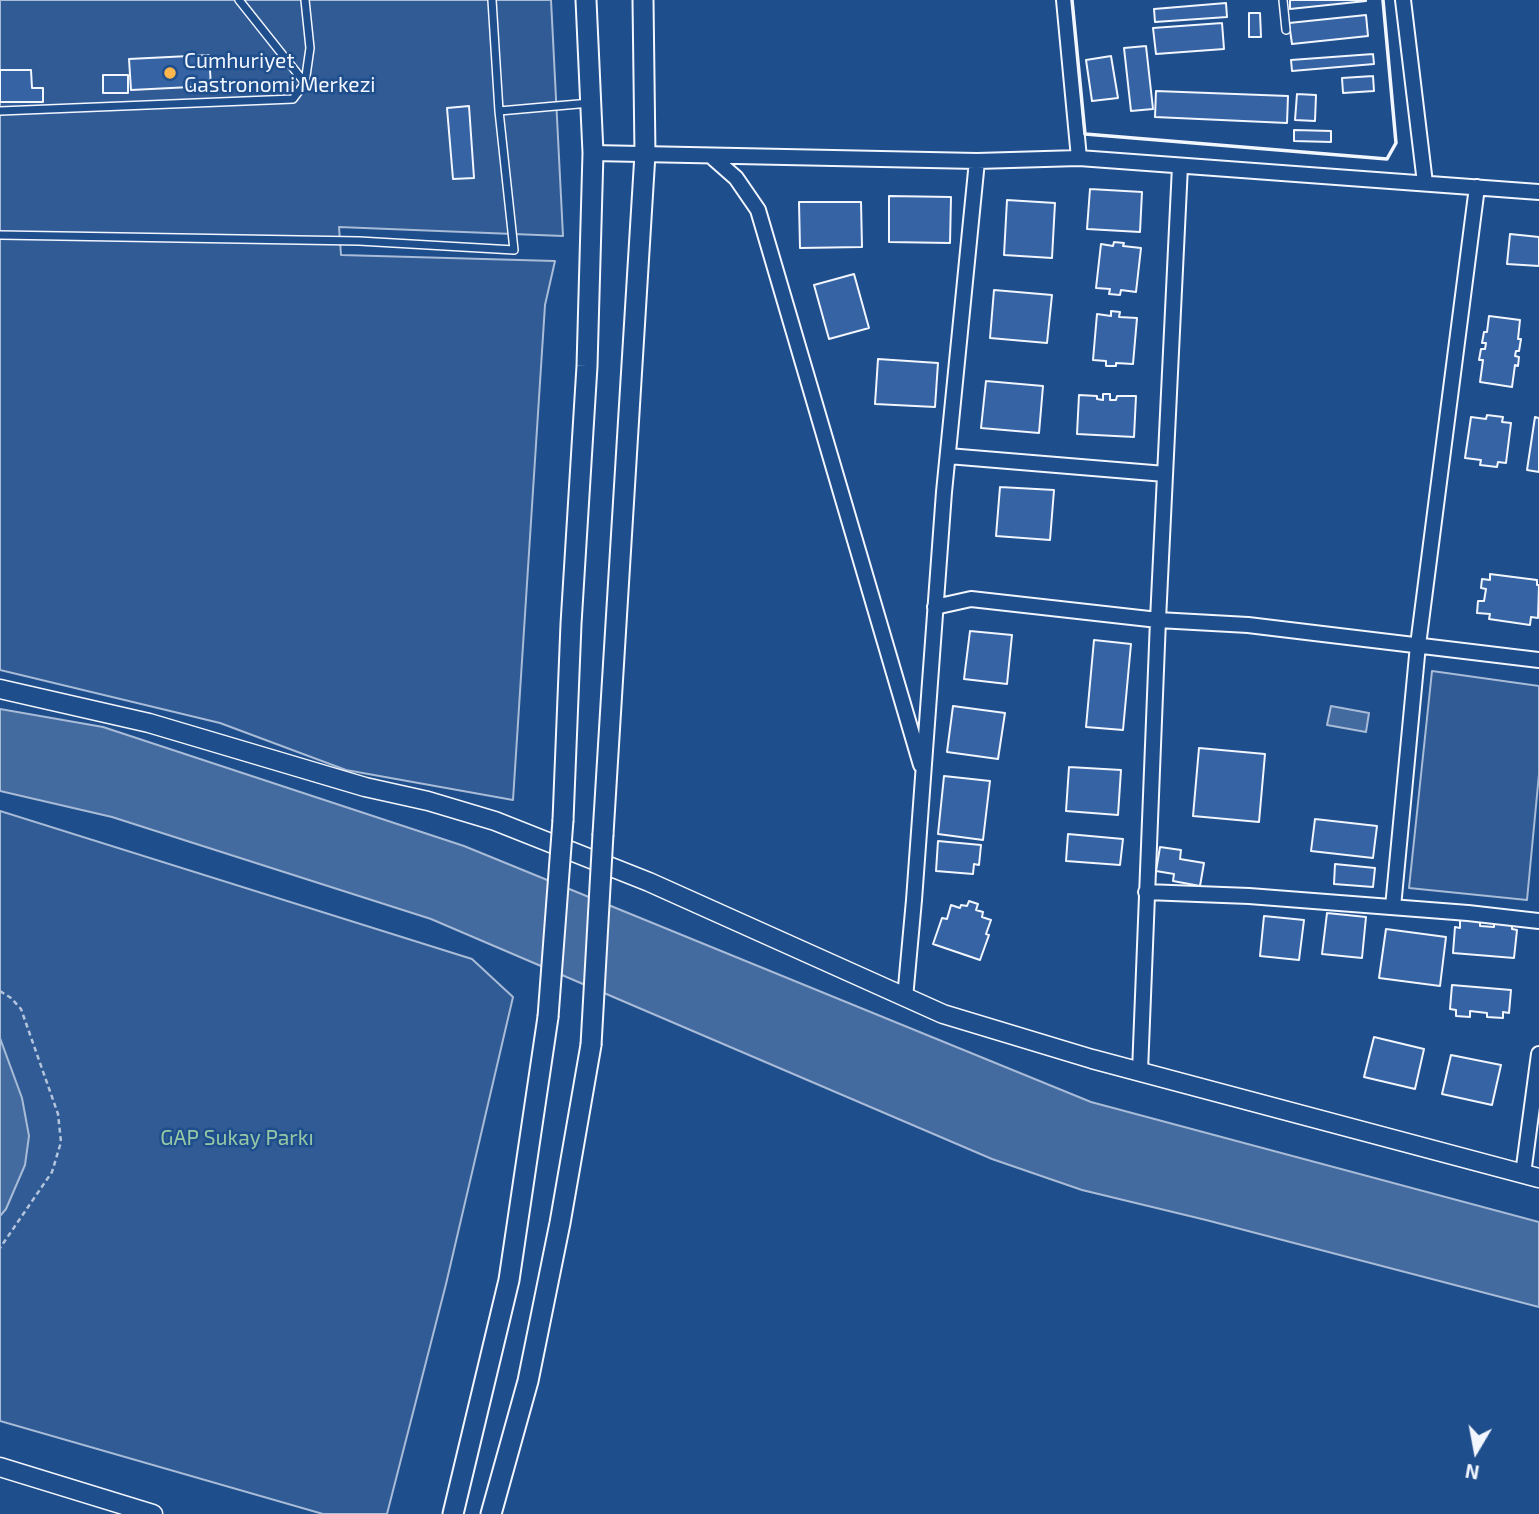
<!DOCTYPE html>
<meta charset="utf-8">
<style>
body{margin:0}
#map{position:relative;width:1539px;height:1514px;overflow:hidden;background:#1f4e8c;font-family:"Exo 2",sans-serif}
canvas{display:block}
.north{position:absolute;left:1441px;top:1416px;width:70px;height:70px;-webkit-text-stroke:5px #1f4e8c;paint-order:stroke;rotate:190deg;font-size:19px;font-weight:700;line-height:28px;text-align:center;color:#f2f6ff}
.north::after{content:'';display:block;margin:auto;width:24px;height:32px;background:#f2f6ff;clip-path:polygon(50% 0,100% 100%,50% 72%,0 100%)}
</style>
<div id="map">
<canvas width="1539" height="1514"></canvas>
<div class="north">N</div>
</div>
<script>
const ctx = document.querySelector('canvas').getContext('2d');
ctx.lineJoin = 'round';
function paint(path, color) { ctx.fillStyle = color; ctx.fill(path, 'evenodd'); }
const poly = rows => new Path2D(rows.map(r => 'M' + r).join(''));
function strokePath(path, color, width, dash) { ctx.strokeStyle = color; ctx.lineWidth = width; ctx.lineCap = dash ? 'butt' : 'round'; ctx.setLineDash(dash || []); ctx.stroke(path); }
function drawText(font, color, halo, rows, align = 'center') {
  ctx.font = font + ' "Exo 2",sans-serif'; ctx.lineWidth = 5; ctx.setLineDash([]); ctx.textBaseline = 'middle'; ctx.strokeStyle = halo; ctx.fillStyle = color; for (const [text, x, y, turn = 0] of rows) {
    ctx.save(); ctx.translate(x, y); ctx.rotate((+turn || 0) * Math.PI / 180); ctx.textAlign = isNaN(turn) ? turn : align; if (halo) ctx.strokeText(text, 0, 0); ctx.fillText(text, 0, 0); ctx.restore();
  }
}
const built = poly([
 [0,0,551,0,563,236,339,227,341,255,555,261,545,305,513,800,346,770,220,723,0,670,0,0],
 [1432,671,1539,686,1539,774,1527,900,1409,888,1432,671],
 [0,811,472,959,513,997,446,1284,387,1514,323,1514,0,1421,0,811]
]);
paint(built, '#305b95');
strokePath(built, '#a8bbd7', 2);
const water = poly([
 [1331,706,1369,713,1366,732,1327,725,1331,706],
 [0,709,103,727,464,846,1091,1102,1539,1222,1539,1307,1206,1220,1082,1190,992,1159,431,919,112,817,0,791,0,709],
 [0,1038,22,1098,29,1136,25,1165,6,1209,0,1216,0,1038]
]);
paint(water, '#446ba0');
strokePath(water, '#a8bbd7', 2);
const building = poly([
 [1290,0,1366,0,1366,1,1290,9,1290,0],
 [1226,3,1227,17,1155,22,1154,9,1226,3],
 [1249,13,1260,13,1261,37,1249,37,1249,13],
 [1366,15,1368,36,1292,44,1289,23,1366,15],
 [1222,23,1224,49,1156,54,1153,28,1222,23],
 [1146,46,1153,109,1131,111,1124,48,1146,46],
 [1373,54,1374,64,1292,71,1291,60,1373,54],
 [209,55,211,86,131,90,129,59,209,55],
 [1111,56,1118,98,1092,101,1086,60,1111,56],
 [0,70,31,70,32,88,43,88,43,102,0,102,0,70],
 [103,75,128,75,128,93,103,93,103,75],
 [1373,76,1374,91,1343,93,1342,78,1373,76],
 [1156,91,1288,96,1287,123,1155,117,1156,91],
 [1297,94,1316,95,1315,121,1295,120,1297,94],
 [469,106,474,178,453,179,447,108,469,106],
 [1294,130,1331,131,1331,142,1294,141,1294,130],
 [1090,189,1142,192,1140,232,1087,229,1090,189],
 [889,196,951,197,950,243,889,242,889,196],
 [1007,200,1055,203,1052,258,1004,255,1007,200],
 [799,202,861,202,862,247,800,248,799,202],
 [1510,234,1539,237,1539,266,1507,264,1510,234],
 [1114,242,1124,243,1123,246,1141,248,1136,292,1121,290,1120,295,1109,294,1110,289,1096,288,1101,244,1113,246,1114,242],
 [854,274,869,328,829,339,814,285,854,274],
 [994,290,1052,295,1047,343,990,338,994,290],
 [1111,311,1120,312,1119,317,1137,318,1133,364,1116,363,1116,366,1106,366,1106,361,1093,360,1097,314,1111,316,1111,311],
 [1489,316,1520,320,1518,339,1521,339,1519,351,1516,351,1515,356,1519,357,1518,366,1515,365,1512,387,1480,382,1483,360,1479,360,1481,349,1485,349,1486,343,1482,343,1484,332,1487,332,1489,316],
 [878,359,938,363,935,407,875,404,878,359],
 [986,381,1043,386,1039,433,981,428,986,381],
 [1103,394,1110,394,1110,400,1116,400,1117,396,1136,396,1134,437,1077,434,1079,395,1097,396,1097,399,1103,400,1103,394],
 [1487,415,1503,417,1502,422,1511,423,1506,463,1498,462,1497,467,1480,465,1481,460,1465,458,1471,417,1486,419,1487,415],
 [1535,417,1539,418,1539,472,1527,470,1535,417],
 [1000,487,1054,490,1050,540,996,536,1000,487],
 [1490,574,1537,580,1537,585,1539,585,1538,618,1531,617,1530,625,1489,619,1490,614,1477,613,1478,601,1484,601,1486,589,1481,588,1482,579,1490,580,1490,574],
 [970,631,1012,635,1007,684,964,679,970,631],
 [1094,640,1131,644,1123,730,1086,727,1094,640],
 [953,706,1005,713,998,759,947,752,953,706],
 [1199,748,1265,754,1259,822,1193,816,1199,748],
 [1069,767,1121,770,1118,815,1066,811,1069,767],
 [944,776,990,781,983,840,938,834,944,776],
 [1315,819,1377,826,1373,858,1311,851,1315,819],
 [1068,834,1123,839,1120,865,1066,861,1068,834],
 [938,841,981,845,979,865,974,864,973,874,936,871,938,841],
 [1160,847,1181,850,1180,859,1204,863,1200,886,1173,881,1174,874,1156,871,1160,847],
 [1335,864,1375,868,1373,887,1334,884,1335,864],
 [969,901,978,904,976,910,983,912,982,917,991,920,986,934,989,935,980,960,933,944,942,918,947,919,951,905,960,908,961,905,967,906,969,901],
 [1327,913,1366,917,1362,958,1322,954,1327,913],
 [1264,916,1304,920,1299,960,1260,956,1264,916],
 [1460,919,1480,921,1480,926,1494,927,1494,921,1512,922,1512,929,1517,930,1514,958,1453,953,1455,927,1460,928,1460,919],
 [1386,929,1446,937,1440,986,1379,978,1386,929],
 [1452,985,1511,990,1509,1013,1503,1012,1503,1018,1487,1017,1487,1013,1470,1011,1470,1017,1456,1016,1456,1010,1450,1009,1452,985],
 [1374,1037,1424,1049,1415,1089,1364,1077,1374,1037],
 [1451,1055,1501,1065,1492,1105,1442,1094,1451,1055]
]);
paint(building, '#3563a3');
strokePath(building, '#f2f6ff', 2);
const service = poly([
 [239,0,305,83],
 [1283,0,1286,30],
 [0,111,293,99,305,83,310,48,305,0],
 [499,111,590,103],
 [0,235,359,241,514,250,499,111,492,0]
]);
const minor = poly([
 [1064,0,1079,158],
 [1403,0,1425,183],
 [593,153,977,161,1079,158,1539,192],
 [711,156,736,178,758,210,921,765],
 [948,456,1165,474],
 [935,607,971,599,1158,620,1248,625,1539,660],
 [1146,892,1249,896,1468,913,1539,921],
 [1393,907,1418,645,1477,187],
 [905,998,914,900,944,492,977,161],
 [1140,1071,1158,620,1180,166],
 [1523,1174,1539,1054]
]);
const tertiary = poly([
 [0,689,149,723,365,787,428,801,495,821,649,882,943,1014,1092,1059,1539,1178],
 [0,1467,153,1514]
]);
const secondary = poly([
 [563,820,571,624,587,366,593,153,586,0],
 [603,834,645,154,643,0],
 [453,1514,509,1280,548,1017],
 [491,1514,528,1381,560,1223,591,1045]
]);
strokePath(service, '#f2f6ff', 10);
strokePath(minor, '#f2f6ff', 18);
strokePath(tertiary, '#f2f6ff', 21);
strokePath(secondary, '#f2f6ff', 23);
strokePath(poly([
 [0,991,11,998,21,1009,58,1114,61,1142,52,1172,0,1248]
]), '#b3c4dc', 2.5, [5, 3.5]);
strokePath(service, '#1f4e8c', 7);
strokePath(minor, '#1f4e8c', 14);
strokePath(tertiary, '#1f4e8c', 18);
strokePath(secondary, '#1f4e8c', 19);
const secondaryBridge = poly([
 [548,1017,563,820],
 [591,1045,603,834]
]);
strokePath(secondaryBridge, '#f2f6ff', 23, []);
strokePath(secondaryBridge, '#1f4e8c', 19);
strokePath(poly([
 [1072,0,1085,134,1387,159,1396,143,1383,0]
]), '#f2f6ff', 3.5);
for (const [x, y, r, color] of [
 [170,73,7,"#ffb74d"]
]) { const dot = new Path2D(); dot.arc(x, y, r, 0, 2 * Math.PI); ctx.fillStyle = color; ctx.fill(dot); strokePath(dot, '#1f4e8c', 2.5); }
drawText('21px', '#f2f6ff', '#1f4e8c', [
 ["Cumhuriyet",184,61],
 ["Gastronomi Merkezi",184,85]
], 'left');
drawText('21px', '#97c8a6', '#1f4e8c', [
 ["GAP Sukay Parkı",237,1138]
]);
</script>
